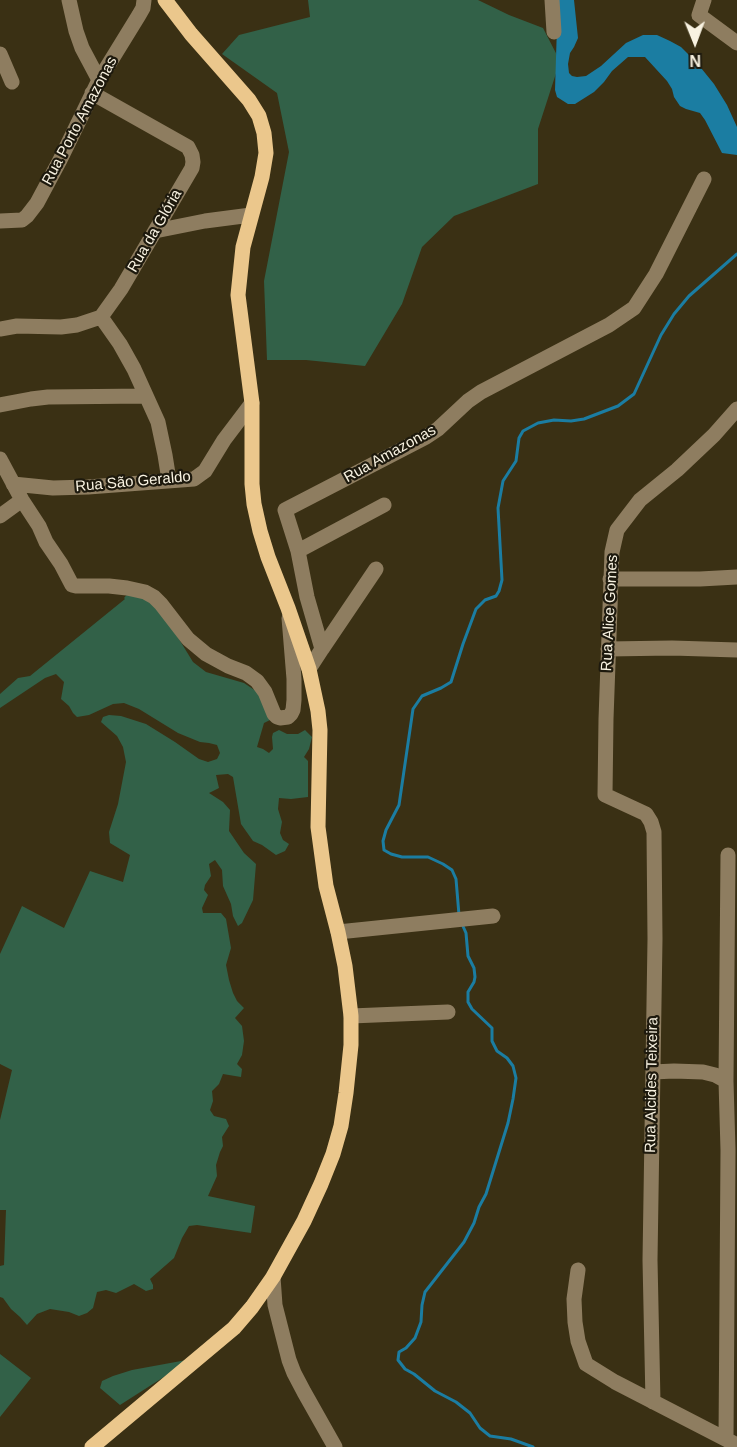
<!DOCTYPE html>
<meta charset="utf-8">
<style>
body{margin:0}
#map{position:relative;width:737px;height:1447px;overflow:hidden;background:#3a3014;font-family:Arial,sans-serif}
canvas{display:block}
.north{position:absolute;left:665px;top:12px;width:60px;height:60px;-webkit-text-stroke:4px #1d190d;paint-order:stroke;rotate:179deg;font-size:16px;font-weight:700;line-height:24px;text-align:center;color:#f8f2e1}
.north::after{content:'';display:block;margin:auto;width:21px;height:27px;background:#f8f2e1;clip-path:polygon(50% 0,100% 100%,50% 72%,0 100%)}
</style>
<div id="map">
<canvas width="737" height="1447"></canvas>
<div class="north">N</div>
</div>
<script>
const ctx = document.querySelector('canvas').getContext('2d');
ctx.lineJoin = 'round';
function paint(path, color) { ctx.fillStyle = color; ctx.fill(path, 'evenodd'); }
const poly = rows => new Path2D(rows.map(r => 'M' + r).join(''));
function strokePath(path, color, width, dash) { ctx.strokeStyle = color; ctx.lineWidth = width; ctx.lineCap = dash ? 'butt' : 'round'; ctx.setLineDash(dash || []); ctx.stroke(path); }
function drawText(font, color, halo, rows, align = 'center') {
  ctx.font = font + ' Arial,sans-serif'; ctx.lineWidth = 4.5; ctx.setLineDash([]); ctx.textBaseline = 'middle'; ctx.strokeStyle = halo; ctx.fillStyle = color; for (const [text, x, y, turn = 0] of rows) {
    ctx.save(); ctx.translate(x, y); ctx.rotate((+turn || 0) * Math.PI / 180); ctx.textAlign = isNaN(turn) ? turn : align; if (halo) ctx.strokeText(text, 0, 0); ctx.fillText(text, 0, 0); ctx.restore();
  }
}
paint(poly([
 [308,0,478,0,509,15,543,28,560,61,538,129,538,184,454,216,422,247,402,304,365,366,306,360,267,360,264,281,289,152,277,93,222,54,239,35,310,17],
 [130,591,158,605,193,662,206,672,244,683,259,693,272,719,264,723,257,747,263,749,269,753,273,749,272,737,273,733,279,730,287,734,298,734,305,730,312,737,309,749,304,757,308,761,308,797,291,799,279,798,278,809,282,822,280,833,283,840,289,844,285,851,276,855,262,845,253,841,241,824,233,777,228,774,216,775,219,788,209,793,223,802,230,810,229,831,244,853,256,864,253,900,242,923,238,926,233,916,231,904,223,886,222,870,215,860,209,864,211,876,205,885,204,890,208,895,202,908,203,913,221,913,226,919,231,948,226,965,229,980,233,993,237,1001,244,1008,235,1018,242,1026,244,1041,242,1055,237,1064,242,1069,241,1077,223,1074,219,1084,212,1091,213,1101,210,1110,214,1116,226,1119,229,1126,222,1137,223,1146,220,1152,216,1165,217,1176,208,1196,255,1206,251,1233,197,1225,189,1226,182,1238,174,1258,150,1279,153,1285,153,1289,146,1291,134,1284,116,1293,106,1290,97,1292,93,1308,87,1313,79,1316,69,1312,50,1309,37,1314,27,1325,20,1317,11,1309,3,1298,0,1297,0,1266,4,1265,6,1210,0,1210,0,1120,12,1070,0,1064,0,954,22,906,64,928,90,871,123,882,130,855,110,843,109,832,118,804,126,762,123,747,117,736,101,722,103,717,109,715,121,716,146,724,175,742,199,759,208,762,217,759,220,753,217,745,209,743,200,742,178,733,139,709,124,703,113,704,89,715,77,717,73,713,69,706,61,699,64,682,56,674,45,678,0,708,0,694,18,678,30,676,125,599,124,598],
 [0,1354,31,1378,0,1417],
 [192,1359,120,1405,100,1388,102,1381,113,1376,132,1370]
]), '#326148');
paint(poly([
 [556,0,574,0,578,38,574,47,570,53,568,64,569,73,572,76,577,77,586,76,601,66,626,43,643,35,657,35,670,41,681,47,697,63,714,84,727,105,737,127,737,155,722,153,705,120,700,113,686,109,680,106,674,97,672,89,667,81,645,57,628,57,612,71,604,82,594,92,575,104,568,104,557,97,555,90,557,26]
]), '#1b7da2');
strokePath(poly([
 [459,915,456,879,452,870,443,864,428,857,402,857,391,854,384,850,383,841,386,830,399,805,413,709,422,696,441,688,451,682,463,644,476,609,485,600,496,596,499,591,502,580,498,508,503,481,516,461,519,438,523,431,538,423,554,420,571,421,584,419,618,406,634,394,661,335,674,314,689,296,737,254],
 [462,924,466,933,468,956,474,968,475,977,474,982,468,992,468,1002,472,1009,492,1028,492,1041,497,1051,507,1058,513,1066,516,1078,513,1099,508,1123,486,1194,479,1207,474,1223,464,1242,425,1292,422,1305,421,1322,415,1338,406,1348,399,1352,398,1360,405,1369,414,1374,435,1391,456,1402,470,1413,480,1428,490,1436,511,1439,533,1447]
]), '#1b7da2', 3);
strokePath(poly([
 [69,0,76,31,82,48,99,80],
 [552,0,554,32],
 [704,0,699,15,737,43],
 [0,54,12,82],
 [0,221,22,220,27,216,37,203,60,160,99,80,139,15,143,8,144,0],
 [155,231,205,221,251,215],
 [101,317,120,344,134,369,158,422,165,455,169,480],
 [0,329,17,326,61,327,77,325,101,317,121,289,192,168,193,162,192,155,188,147,92,93],
 [0,405,31,399,48,397,146,396],
 [0,459,22,500,39,526,46,542,61,564,72,585,76,586,109,586,127,588,145,592,154,597,161,604,188,639,206,654,228,666,246,673,257,681,265,692,274,714,277,717,280,718,288,717,291,714,293,710,294,700,294,679,289,618],
 [13,484,53,488,88,487,194,479,205,471,224,440,252,403],
 [0,516,22,500],
 [298,551,384,505],
 [610,579,700,579,737,577],
 [322,649,376,569],
 [608,649,672,648,737,650],
 [309,669,322,649,307,597,298,551,285,510,426,437,438,429,468,401,481,392,609,325,634,308,656,274,704,179],
 [338,932,493,916],
 [351,1016,448,1012],
 [653,1072,674,1071,703,1072,715,1075,726,1081],
 [578,1270,574,1299,575,1322,578,1341,586,1364,615,1382,737,1445],
 [273,1277,275,1305,289,1360,294,1373,304,1392,335,1447],
 [653,1402,650,1260,655,939,654,832,651,822,646,814,605,795,606,719,612,552,617,530,640,500,677,470,714,435,737,409],
 [726,1439,728,1150,726,1081,728,855]
]), '#8e7d60', 15);
strokePath(poly([
 [92,1447,234,1328,252,1307,273,1277,304,1221,321,1184,333,1154,341,1126,346,1093,351,1045,351,1016,345,966,338,932,326,886,318,827,320,730,318,711,309,669,288,608,268,557,260,531,254,504,252,484,252,403,238,295,243,247,262,177,266,153,264,133,259,116,249,100,191,34,165,0]
]), '#ebc78c', 15);
drawText('15px', '#f8f2e1', '#1d190d', [
 ["Rua Porto Amazonas",80,121,-62],
 ["Rua da Glória",155,231,-60],
 ["Rua Amazonas",390,454,-29],
 ["Rua São Geraldo",133,482,-5],
 ["Rua Alice Gomes",610,613,-87],
 ["Rua Alcides Teixeira",652,1085,-89]
]);
</script>
